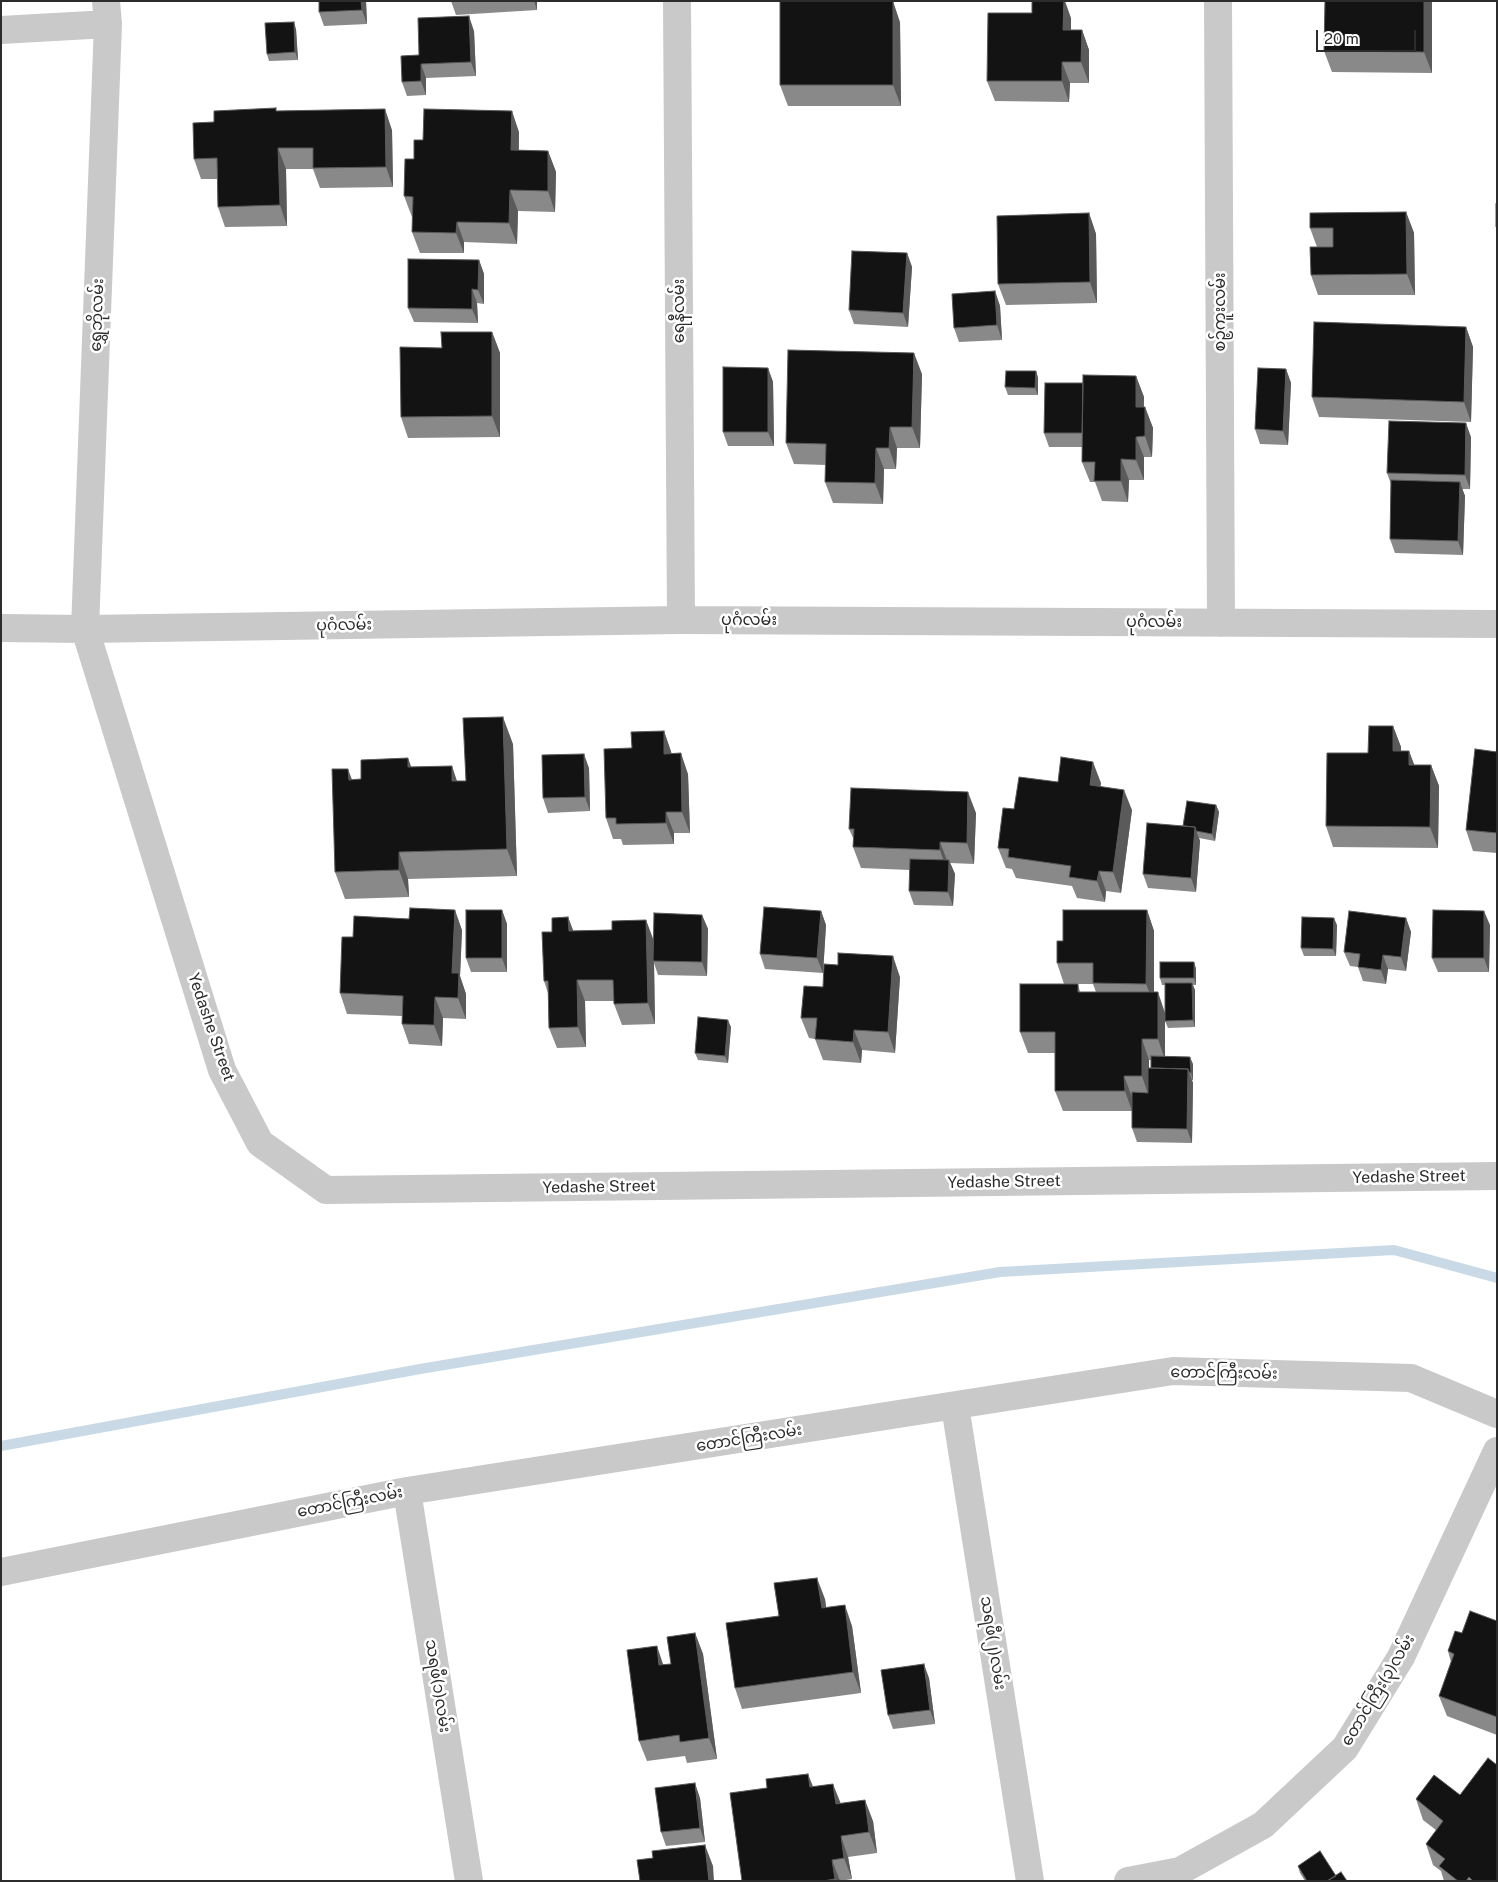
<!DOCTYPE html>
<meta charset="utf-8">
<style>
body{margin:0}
#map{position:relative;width:1498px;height:1882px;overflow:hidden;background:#fff;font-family:"Public Sans",sans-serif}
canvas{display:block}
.frame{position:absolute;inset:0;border:2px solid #2c2c2c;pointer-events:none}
.scale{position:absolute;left:1316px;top:30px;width:100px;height:22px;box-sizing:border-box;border:2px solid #2c2c2c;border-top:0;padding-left:6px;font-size:15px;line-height:18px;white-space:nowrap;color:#2c2c2c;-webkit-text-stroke:4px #fff;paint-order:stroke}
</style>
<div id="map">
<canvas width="1498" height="1882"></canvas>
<div class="frame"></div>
<div class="scale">20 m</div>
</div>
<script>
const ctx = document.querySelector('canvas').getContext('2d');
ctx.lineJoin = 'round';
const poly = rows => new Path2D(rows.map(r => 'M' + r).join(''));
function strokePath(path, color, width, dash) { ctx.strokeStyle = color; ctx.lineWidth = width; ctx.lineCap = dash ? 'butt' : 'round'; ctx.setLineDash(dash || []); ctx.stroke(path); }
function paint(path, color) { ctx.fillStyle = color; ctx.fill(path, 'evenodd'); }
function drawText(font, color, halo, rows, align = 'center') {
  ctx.font = font + ' "Public Sans","Noto Sans Myanmar",sans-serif'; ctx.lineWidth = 5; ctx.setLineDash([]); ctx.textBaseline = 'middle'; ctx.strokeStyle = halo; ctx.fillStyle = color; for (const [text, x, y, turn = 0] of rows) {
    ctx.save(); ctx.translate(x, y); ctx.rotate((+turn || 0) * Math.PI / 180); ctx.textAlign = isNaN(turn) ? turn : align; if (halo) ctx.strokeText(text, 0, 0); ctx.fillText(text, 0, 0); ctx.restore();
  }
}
strokePath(poly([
 [1,1446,420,1369,1000,1272,1394,1250,1497,1278]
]), '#c9dae6', 10);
strokePath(poly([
 [106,1,108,24,85,629,222,1070,260,1143,326,1190,1497,1176],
 [677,1,681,620],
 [1218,1,1221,623],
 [1,30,108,24],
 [1,628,85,629,681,620,1497,624],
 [955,1406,1030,1881],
 [407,1491,469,1881],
 [1,1572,407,1491,1173,1371,1411,1378,1497,1414],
 [1128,1881,1180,1871,1263,1825,1345,1748,1401,1657,1497,1451]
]), '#c9c9c9', 28);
paint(poly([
 [366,1,367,24,324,26,319,12],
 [451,1,537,1,537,10,456,15],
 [1432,1,1432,73,1332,72,1324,51],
 [1071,18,1071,30,1082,30,1089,50,1089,83,1070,83,1069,102,995,101,987,81],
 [900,22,901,106,788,106,780,85],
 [296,29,298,60,269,61,267,54],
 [474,31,476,76,426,78,426,95,407,96,402,82,419,55],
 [276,108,276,111,392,130,393,187,320,188,313,169,286,169,287,226,225,227,218,207,217,179,201,179,194,159,214,122],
 [519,132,519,150,548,151,556,172,555,212,518,211,517,244,464,242,464,253,420,253,412,232,413,217,412,217,404,196,414,159,423,140],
 [1406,212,1414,233,1415,295,1318,295,1311,275,1317,247,1310,228],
 [1089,213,1096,234,1097,303,1006,305,998,284],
 [907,253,912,267,908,327,854,324,849,310],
 [479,260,484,274,484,304,477,303,478,323,414,322,408,308],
 [995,291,1000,306,1002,340,959,342,954,328],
 [1466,327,1473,347,1471,422,1319,417,1312,397],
 [492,332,500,353,500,437,408,438,401,417,442,348],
 [768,368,773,382,774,446,728,446,723,432],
 [1286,369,1291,383,1288,445,1260,444,1255,429],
 [1036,371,1038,378,1038,395,1008,395,1005,387],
 [922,374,920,448,897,448,896,469,884,469,883,504,833,503,825,482,826,465,794,464,786,443],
 [1136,376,1144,397,1144,407,1145,407,1153,428,1152,457,1144,457,1144,480,1129,480,1128,502,1102,501,1095,482,1090,482,1082,462,1082,447,1049,447,1044,433,1083,383],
 [1471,437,1470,489,1462,489,1465,496,1463,555,1395,553,1390,539,1391,484,1387,473],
 [1393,726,1401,747,1401,751,1409,751,1414,765,1431,765,1439,786,1438,848,1333,847,1326,826,1368,753],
 [664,731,672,754,688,774,690,833,674,833,674,844,623,845,621,839,613,839,606,818,632,748],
 [513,744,517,876,408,879,409,897,345,899,335,872,352,780,361,779,411,767,457,781,466,781],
 [1497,752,1497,853,1473,851,1466,830],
 [589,768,590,811,548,813,543,798],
 [1058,782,1101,783,1100,787,1132,810,1121,893,1106,891,1105,902,1077,898,1072,886,1016,878,1012,869,1006,868,998,848,1014,809],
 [1216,805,1219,812,1215,841,1199,838,1200,841,1196,892,1148,888,1143,874,1183,826],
 [976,813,974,864,950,863,955,874,953,906,914,905,909,891,910,870,861,868,853,847,854,840,849,829],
 [502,910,507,924,507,972,471,972,466,958],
 [1147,910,1154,931,1154,992,1165,1013,1165,1056,1193,1064,1193,1080,1192,1080,1193,1083,1192,1143,1137,1142,1132,1128,1132,1111,1063,1111,1055,1091,1055,1053,1028,1053,1020,1032,1078,984,1080,992,1096,992,1093,984,1064,984,1057,963,1063,941],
 [1149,1060,1151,1060,1151,1068,1149,1068],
 [821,911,826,925,823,973,765,969,760,954],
 [702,915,708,929,707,976,658,975,654,963,655,1024,622,1025,614,1004,614,1001,585,1001,586,1047,557,1048,549,1028,548,993,544,981,552,932,568,917,573,931,612,930,646,920,653,941],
 [1406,918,1411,932,1406,971,1388,969,1386,984,1363,981,1358,967,1350,966,1344,952],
 [1337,925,1336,956,1304,956,1301,948],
 [1490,925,1489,972,1438,972,1432,958],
 [462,930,460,976,466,994,466,1019,443,1018,442,1046,409,1044,402,1024,402,1016,347,1014,340,993,353,937],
 [1194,962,1196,969,1196,985,1193,985,1195,990,1195,1027,1168,1028,1165,1021,1165,985,1162,985,1160,978],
 [900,977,895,1053,862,1050,861,1063,823,1060,815,1039,809,1038,801,1018,823,987],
 [731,1027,728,1063,698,1060,695,1053],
 [825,1599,826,1607,852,1626,861,1693,742,1709,735,1688,779,1616],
 [1497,1621,1497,1735,1447,1716,1439,1696,1451,1662,1448,1651,1462,1633],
 [695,1633,703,1654,717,1759,687,1763,685,1756,647,1761,639,1741,663,1665,671,1664],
 [929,1678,935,1724,893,1729,888,1715],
 [1434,1775,1497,1881,1444,1881,1441,1871,1433,1865,1426,1844,1436,1830,1423,1820,1416,1799],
 [813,1787,840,1803,873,1821,877,1853,848,1857,852,1879,840,1881,742,1881],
 [700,1798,705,1842,666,1846,661,1832],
 [1298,1866,1336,1876,1347,1881,1305,1881,1300,1873]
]), '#898989');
paint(poly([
 [361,1,366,1,367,24,362,10],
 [534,1,537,1,537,10],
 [893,1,900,22,901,106,893,85],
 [1064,1,1065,1,1071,18,1071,50,1063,30],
 [1424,1,1432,1,1432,73,1424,52],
 [469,16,474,31,476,76,471,62],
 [294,22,296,29,298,60,295,52],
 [1082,30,1089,50,1089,83,1081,62],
 [1062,62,1070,83,1069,102,1062,81],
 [421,64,426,78,426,95,421,81],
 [385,109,392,130,393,187,386,167],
 [512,111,519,132,518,170,511,150],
 [278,148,286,169,287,226,280,205],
 [548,151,556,172,555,212,548,191],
 [510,190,518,211,517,244,509,223],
 [1406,212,1414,233,1415,295,1407,274],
 [1089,213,1096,234,1097,303,1090,282],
 [457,222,464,242,464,253,456,233],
 [907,253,912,267,908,327,903,313],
 [479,260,484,274,484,304,478,290],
 [472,289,477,303,478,323,472,309],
 [995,291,1000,306,1002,340,997,325],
 [1466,327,1473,347,1471,422,1464,402],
 [492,332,500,353,500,437,492,416],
 [914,353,922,374,920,448,912,427],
 [768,368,773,382,774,446,768,432],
 [1286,369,1291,383,1288,445,1283,431],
 [1036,371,1038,378,1038,395,1035,388],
 [1136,376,1144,397,1143,427,1136,407],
 [1145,407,1153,428,1152,457,1145,436],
 [1466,423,1471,437,1470,489,1465,475],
 [890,427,897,448,896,469,889,448],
 [1136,437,1144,457,1144,480,1136,460],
 [876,448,884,469,883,504,875,483],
 [1121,459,1129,480,1128,502,1121,481],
 [1460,482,1465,496,1463,555,1458,541],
 [503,717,513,744,517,876,507,849],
 [1393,726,1401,747,1401,772,1393,751],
 [664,731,671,752,672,775,664,754],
 [1409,751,1417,772,1409,765],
 [681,753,688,774,690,833,682,812],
 [584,754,589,768,590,811,585,797],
 [408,758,418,785,408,767],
 [1093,762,1101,783,1097,806,1090,785],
 [1431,765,1439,786,1438,848,1430,827],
 [452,766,461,793,452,781],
 [348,769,358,796,349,780],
 [1124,790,1132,810,1121,893,1113,872],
 [968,792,976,813,974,864,967,843],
 [1216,805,1219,812,1215,841,1212,834],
 [666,812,674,833,674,844,666,823],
 [1195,827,1200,841,1196,892,1191,878],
 [940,842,948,863,947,871,940,850],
 [399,852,408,879,409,897,399,870],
 [949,860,955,874,953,906,948,892],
 [1099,871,1106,891,1105,902,1097,881],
 [455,910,462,930,460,976,466,994,466,1019,458,998,452,973],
 [502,910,507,924,507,972,502,958],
 [1147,910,1154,931,1154,1004,1146,984],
 [821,911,826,925,823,973,817,958],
 [1484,911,1490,925,1489,972,1484,958],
 [702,915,708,929,707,976,702,962],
 [568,917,576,938,569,931],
 [1334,918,1337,925,1336,956,1333,949],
 [1406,918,1411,932,1406,971,1401,957],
 [646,920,654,941,653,961,654,963,655,1024,648,1003],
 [1383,955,1388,969,1386,984,1381,970],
 [893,956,900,977,895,1053,888,1032],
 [1194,962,1196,969,1196,985,1194,978],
 [577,980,585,1001,586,1047,578,1027],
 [1192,983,1195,990,1195,1027,1193,1020],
 [1158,992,1165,1013,1165,1060,1158,1039],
 [435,997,443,1018,442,1046,434,1025],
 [728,1020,731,1027,728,1063,725,1056],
 [854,1030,862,1050,861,1063,853,1042],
 [1142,1039,1149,1060,1149,1097,1142,1076],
 [1190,1057,1193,1064,1193,1080,1191,1073],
 [1188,1069,1193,1083,1192,1143,1187,1129],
 [1124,1076,1132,1097,1132,1111,1125,1091],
 [817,1578,825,1599,829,1629,822,1608],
 [845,1605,852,1626,861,1693,853,1672],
 [695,1633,703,1654,717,1759,709,1738],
 [657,1646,664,1667,659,1665],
 [924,1664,929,1678,935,1724,930,1710],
 [808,1774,816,1794,810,1787],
 [695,1783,700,1798,705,1842,700,1828],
 [833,1784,841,1804,836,1804],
 [865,1800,873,1821,877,1853,869,1832],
 [841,1836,848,1857,852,1879,844,1858],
 [705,1845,713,1866,714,1881,709,1881],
 [832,1860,840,1881,836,1881,835,1879]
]), '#5a5a5a');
const building = poly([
 [319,1,361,1,362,10,319,12,319,1],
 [780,1,893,1,893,85,780,85,780,1],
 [1032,1,1064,1,1063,30,1082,30,1081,62,1062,62,1062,81,987,81,988,13,1032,13,1032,1],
 [1325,1,1424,1,1424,52,1324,51,1325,1],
 [469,16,471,62,421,64,421,81,402,82,401,56,419,55,418,18,469,16],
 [294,22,295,52,267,54,265,23,294,22],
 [276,108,276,111,385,109,386,167,313,168,313,148,278,148,280,205,218,207,217,158,194,159,193,123,214,122,214,111,276,108],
 [424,109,512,111,511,150,548,151,548,191,510,190,509,223,457,222,456,233,412,232,413,197,404,196,405,159,414,159,414,140,423,140,424,109],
 [1496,204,1497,204,1497,227,1496,227,1496,204],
 [1406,212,1407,274,1311,275,1310,247,1333,247,1333,228,1310,228,1310,213,1406,212],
 [1089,213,1090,282,998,284,997,216,1089,213],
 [852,251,907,253,903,313,849,310,852,251],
 [408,259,479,260,478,290,472,289,472,309,408,308,408,259],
 [995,291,997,325,954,328,952,294,995,291],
 [1314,322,1466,327,1464,402,1312,397,1314,322],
 [441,332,492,332,492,416,401,417,400,347,442,348,441,332],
 [788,350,914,353,912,427,890,427,889,448,876,448,875,483,825,482,826,444,786,443,788,350],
 [723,367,768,368,768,432,723,432,723,367],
 [1258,368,1286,369,1283,431,1255,429,1258,368],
 [1006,371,1036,371,1035,388,1005,387,1006,371],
 [1083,375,1136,376,1136,407,1145,407,1145,436,1136,437,1136,460,1121,459,1121,481,1094,481,1095,462,1082,462,1083,375],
 [1045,383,1083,383,1082,433,1044,433,1045,383],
 [1389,421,1466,423,1465,475,1387,473,1389,421],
 [1391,480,1460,482,1458,541,1390,539,1391,480],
 [503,717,507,849,399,852,399,870,335,872,332,769,348,769,349,780,361,779,361,760,408,758,408,767,452,766,452,781,466,781,463,718,503,717],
 [1369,726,1393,726,1393,751,1409,751,1409,765,1431,765,1430,827,1326,826,1327,753,1368,753,1369,726],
 [664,731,664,754,681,753,682,812,666,812,666,823,616,824,616,818,606,818,604,749,632,748,631,732,664,731],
 [1475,749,1497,752,1497,833,1466,830,1475,749],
 [584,754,585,797,543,798,542,755,584,754],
 [1061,757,1093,762,1090,785,1124,790,1113,872,1099,871,1097,881,1069,877,1071,866,1008,857,1009,849,998,848,1003,808,1014,809,1019,777,1058,782,1061,757],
 [851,788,968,792,967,843,940,842,940,850,853,847,854,829,849,829,851,788],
 [1187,801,1216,805,1212,834,1196,831,1195,827,1183,826,1187,801],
 [1147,823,1195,827,1191,878,1143,874,1147,823],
 [910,859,949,860,948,892,909,891,910,859],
 [764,907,821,911,817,958,760,954,764,907],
 [410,908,455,910,452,973,459,973,458,998,435,997,434,1025,402,1024,403,996,340,993,342,937,353,937,354,916,409,919,410,908],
 [466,910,502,910,502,958,466,958,466,910],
 [1063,910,1147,910,1146,984,1093,983,1093,963,1057,963,1057,941,1063,941,1063,910],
 [1433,910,1484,911,1484,958,1432,958,1433,910],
 [1349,911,1406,918,1401,957,1383,955,1381,970,1358,967,1360,954,1344,952,1349,911],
 [654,913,702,915,702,962,653,961,654,913],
 [568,917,569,931,612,930,612,921,646,920,648,1003,614,1004,613,980,577,980,578,1027,549,1028,548,981,544,981,542,932,552,932,552,918,568,917],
 [1302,917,1334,918,1333,949,1301,948,1302,917],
 [838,953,893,956,888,1032,854,1030,853,1042,815,1039,817,1018,801,1018,804,986,823,987,824,964,838,965,838,953],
 [1160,962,1194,962,1194,978,1160,978,1160,962],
 [1165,983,1192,983,1193,1020,1165,1021,1165,983],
 [1020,984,1078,984,1078,992,1158,992,1158,1039,1142,1039,1142,1076,1124,1076,1125,1091,1055,1091,1055,1032,1020,1032,1020,984],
 [698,1017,728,1020,725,1056,695,1053,698,1017],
 [1151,1056,1190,1057,1191,1073,1189,1072,1188,1069,1151,1068,1151,1056],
 [1148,1068,1188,1069,1187,1129,1132,1128,1132,1092,1148,1093,1148,1068],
 [817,1578,822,1608,845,1605,853,1672,735,1688,726,1623,779,1616,774,1583,817,1578],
 [1470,1611,1497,1621,1497,1717,1439,1696,1454,1654,1448,1651,1455,1631,1462,1633,1470,1611],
 [695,1633,709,1738,680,1742,679,1735,639,1741,627,1650,657,1646,659,1665,671,1664,667,1637,695,1633],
 [924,1664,930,1710,888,1715,881,1670,924,1664],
 [1488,1758,1497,1765,1497,1881,1473,1881,1469,1877,1466,1881,1458,1881,1439,1866,1445,1859,1426,1844,1443,1821,1416,1799,1434,1775,1460,1795,1488,1758],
 [808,1774,810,1787,833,1784,836,1804,865,1800,869,1832,841,1836,844,1858,832,1860,835,1879,823,1881,742,1881,730,1793,767,1788,766,1779,808,1774],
 [695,1783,700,1828,661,1832,655,1788,695,1783],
 [705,1845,709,1881,640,1881,637,1860,653,1858,652,1851,705,1845],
 [1320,1851,1336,1876,1327,1881,1307,1881,1298,1866,1320,1851],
 [1341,1872,1347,1881,1327,1881,1341,1872]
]);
paint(building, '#131313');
strokePath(building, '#5a5a5a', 1);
drawText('16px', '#2c2c2c', '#fff', [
 ["ရေနီလမ်း",679,311,-90],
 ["စဉ့်ကူးလမ်း",1220,312,-90],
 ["ရွှေဘိုလမ်း",97,315,-88],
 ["ပုဂံလမ်း",749,620],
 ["ပုဂံလမ်း",1154,622],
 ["ပုဂံလမ်း",344,625,-1],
 ["Yedashe Street",211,1027,71],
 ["Yedashe Street",1409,1177,-1],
 ["Yedashe Street",1004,1182,-1],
 ["Yedashe Street",599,1187,-1],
 ["တောင်ကြီးလမ်း",1224,1373,1],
 ["တောင်ကြီးလမ်း",749,1438,-9],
 ["တောင်ကြီးလမ်း",350,1502,-11],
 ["သရဖီ(၂)လမ်း",993,1643,81],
 ["သရဖီ(၁)လမ်း",438,1686,81],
 ["တောင်ကြီး(၃)လမ်း",1378,1690,-59]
]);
</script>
